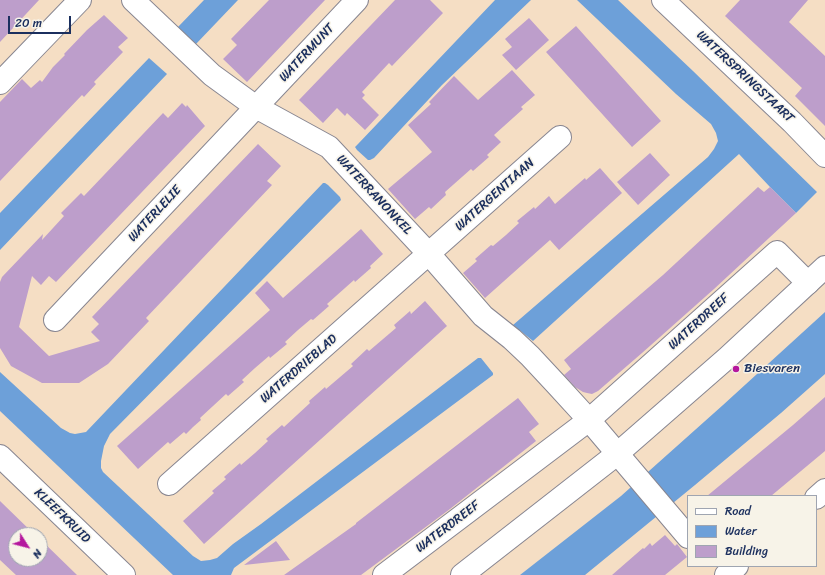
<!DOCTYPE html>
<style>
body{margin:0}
#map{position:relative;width:825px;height:575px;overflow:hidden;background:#f5dec4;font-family:Sriracha,sans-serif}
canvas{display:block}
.legend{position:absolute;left:687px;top:495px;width:130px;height:72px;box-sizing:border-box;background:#f7f3e8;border:1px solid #9fa5b1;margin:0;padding:5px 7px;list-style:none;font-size:12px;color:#1b2f5e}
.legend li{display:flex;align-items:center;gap:8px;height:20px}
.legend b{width:20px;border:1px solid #9fa5b1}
.north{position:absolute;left:8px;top:527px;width:40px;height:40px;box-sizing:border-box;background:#f7f3e8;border:1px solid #9fa5b1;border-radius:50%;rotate:126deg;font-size:11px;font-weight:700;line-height:16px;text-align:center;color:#1b2f5e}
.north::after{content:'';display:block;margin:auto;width:14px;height:18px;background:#b5179e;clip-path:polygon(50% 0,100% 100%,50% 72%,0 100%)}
.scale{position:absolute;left:8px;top:16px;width:63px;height:18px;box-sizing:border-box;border:2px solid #1b2f5e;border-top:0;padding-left:5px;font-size:12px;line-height:14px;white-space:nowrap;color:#1b2f5e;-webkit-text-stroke:3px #f7f3e8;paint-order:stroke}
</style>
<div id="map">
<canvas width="825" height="575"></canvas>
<ul class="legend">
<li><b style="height:5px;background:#fff"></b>Road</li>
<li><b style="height:11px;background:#6da0d9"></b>Water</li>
<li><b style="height:11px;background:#bd9ecb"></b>Building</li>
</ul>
<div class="north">N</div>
<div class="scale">20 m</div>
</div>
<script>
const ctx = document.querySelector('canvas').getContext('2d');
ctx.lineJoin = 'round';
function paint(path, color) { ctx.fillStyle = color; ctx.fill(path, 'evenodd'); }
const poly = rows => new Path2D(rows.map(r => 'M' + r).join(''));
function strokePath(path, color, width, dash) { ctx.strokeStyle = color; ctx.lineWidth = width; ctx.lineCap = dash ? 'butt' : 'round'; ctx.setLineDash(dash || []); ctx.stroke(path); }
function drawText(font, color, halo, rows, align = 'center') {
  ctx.font = font + ' Sriracha,sans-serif'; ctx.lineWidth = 3; ctx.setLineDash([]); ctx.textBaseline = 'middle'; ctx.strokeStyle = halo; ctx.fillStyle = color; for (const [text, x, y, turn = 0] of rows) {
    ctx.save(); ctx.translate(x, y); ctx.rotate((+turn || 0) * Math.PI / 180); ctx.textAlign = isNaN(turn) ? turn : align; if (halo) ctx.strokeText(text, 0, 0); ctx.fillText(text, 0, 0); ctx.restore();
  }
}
paint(poly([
 [204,0,238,0,196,44,178,27],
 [495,0,531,0,442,85,374,158,370,160,368,160,357,150,355,147,358,144],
 [577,0,618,0,693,71,817,192,796,213,770,187,739,154,533,341,513,325,708,157,714,149,718,141,716,133,711,124,676,94],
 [149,58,167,74,0,250,0,213],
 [323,183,325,183,328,185,340,197,341,200,339,202,110,434,104,446,101,461,101,468,103,472,193,556,201,561,210,560,217,558,233,544,261,524,478,358,481,358,493,373,493,375,234,568,231,575,173,575,0,411,0,372,61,428,70,433,75,434,86,432],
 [825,312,825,374,781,413,695,485,585,575,520,575,621,496,723,405]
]), '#6da0d9');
paint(poly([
 [0,0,39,0,0,42],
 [269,0,325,0,247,82,223,59,237,45,231,39],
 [395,0,430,0,443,13,392,66,389,63,362,92,365,95,362,98,379,115,365,130,347,113,345,116,337,108,323,123,299,100],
 [740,0,808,0,789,22,825,56,825,126,795,96,802,88,725,16],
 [104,15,128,38,118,47,123,52,94,82,96,84,84,97,82,95,0,181,0,102,22,79,31,88,40,80,42,82,53,67,65,55,64,54,87,30],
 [529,18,549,40,516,70,502,55,512,47,505,39],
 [576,26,661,121,632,147,546,52],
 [512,70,535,95,521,107,523,109,494,135,501,142,487,155,489,157,473,171,471,169,445,192,446,195,431,209,429,207,415,219,388,189,432,152,408,125,431,104,429,102,454,76,478,100],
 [182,103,186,107,187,105,205,126,56,282,49,276,41,285,32,276,19,327,49,356,100,341,91,332,99,324,92,317,258,144,281,166,267,181,272,185,146,318,149,321,108,364,79,383,42,383,11,366,0,348,0,282,2,277,43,234,42,240,64,216,61,213,81,193,84,196,163,113,168,118],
 [650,153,670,175,638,205,617,182],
 [600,168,622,193,559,250,550,240,485,298,463,273,477,261,475,259,491,245,493,246,506,235,519,223,517,221,534,207,535,209,549,196,555,204,585,178,586,180],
 [758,187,764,192,770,187,796,213,714,289,642,353,598,391,592,394,587,393,583,392,575,387,564,375,571,369,564,360,663,275],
 [361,229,383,254,370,266,371,268,355,282,354,280,327,304,329,306,313,320,311,319,298,330,285,342,287,344,270,358,269,356,255,368,242,380,244,382,228,396,226,394,200,418,201,420,193,427,186,434,184,432,170,444,168,442,138,469,117,446,270,310,255,293,267,281,283,298],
 [425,301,447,326,204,544,183,521,214,493,212,491,226,479,224,477,240,463,241,465,255,453,268,441,266,439,282,425,284,427,310,403,309,401,325,387,326,389,353,366,351,364,367,349,369,351,396,328,394,325,410,311,411,314],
 [825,397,825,451,771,496,707,496,793,425],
 [518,398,539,424,529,432,536,441,450,509,361,575,284,575,356,524,356,523],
 [0,501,35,535,16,535,16,559,40,559,40,539,77,575,16,575,0,560],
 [665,535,675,546,677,544,687,557,665,575,612,575,643,548,644,549,650,543,652,546],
 [276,541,290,560,244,565]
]), '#bd9ecb');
const street = poly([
 [133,0,212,75,256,107,329,147,429,254,483,316,512,339,530,356,557,385,589,420,688,537],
 [663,0,792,122,825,156],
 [0,83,80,0],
 [55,320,357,0],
 [0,456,124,575],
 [169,484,560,137],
 [816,498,825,490],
 [384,575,589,420,777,252,808,283],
 [726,575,737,566]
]);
const secondary = poly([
 [462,575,617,454,727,358,825,267]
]);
strokePath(street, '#888691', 24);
strokePath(secondary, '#888691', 24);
strokePath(street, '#fff', 22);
strokePath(secondary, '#fff', 22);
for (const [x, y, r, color] of [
 [736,369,4,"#b5179e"]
]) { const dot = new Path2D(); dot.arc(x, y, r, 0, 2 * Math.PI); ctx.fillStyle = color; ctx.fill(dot); strokePath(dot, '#f7f3e8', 1.5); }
drawText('13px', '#1b2f5e', '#f7f3e8', [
 ["WATERMUNT",307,53,-47],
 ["WATERSPRINGSTAART",745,77,43],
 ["WATERRANONKEL",374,195,47],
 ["WATERGENTIAAN",495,195,-42],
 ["WATERLELIE",155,214,-47],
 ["WATERDREEF",699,322,-42],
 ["WATERDRIEBLAD",299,369,-41],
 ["KLEEFKRUID",62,516,44],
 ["WATERDREEF",448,527,-37]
]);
drawText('13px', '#1b2f5e', '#f7f3e8', [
 ["Biesvaren",744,369]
], 'left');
</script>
